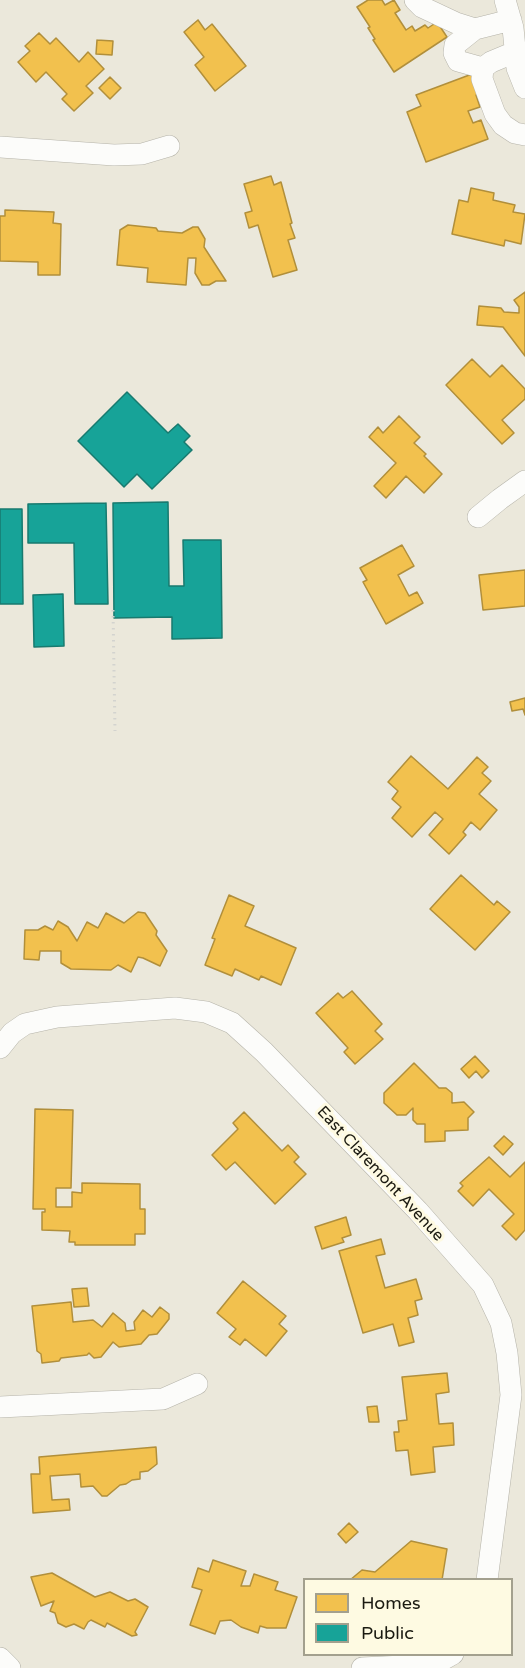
<!DOCTYPE html>
<style>
body{margin:0}
#map{position:relative;width:525px;height:1668px;overflow:hidden;background:#ebe8db;font-family:"Varela Round",sans-serif}
canvas{display:block}
.legend{position:absolute;left:303px;top:1578px;width:210px;height:78px;box-sizing:border-box;background:#fefae2;border:2px solid #a3a08e;margin:0;padding:8px 10px;list-style:none;font-size:18px;color:#1a1910}
.legend li{display:flex;align-items:center;gap:12px;height:30px}
.legend b{width:30px;border:2px solid #a3a08e}
</style>
<div id="map">
<canvas width="525" height="1668"></canvas>
<ul class="legend">
<li><b style="height:16px;background:#f2c14e"></b>Homes</li>
<li><b style="height:16px;background:#17a398"></b>Public</li>
</ul>
</div>
<script>
const ctx = document.querySelector('canvas').getContext('2d');
ctx.lineJoin = 'round';
function paint(path, color) { ctx.fillStyle = color; ctx.fill(path, 'evenodd'); }
const poly = rows => new Path2D(rows.map(r => 'M' + r).join(''));
function strokePath(path, color, width, dash) { ctx.strokeStyle = color; ctx.lineWidth = width; ctx.lineCap = dash ? 'butt' : 'round'; ctx.setLineDash(dash || []); ctx.stroke(path); }
function drawText(font, color, halo, rows, align = 'center') {
  ctx.font = font + ' "Varela Round",sans-serif'; ctx.lineWidth = 6; ctx.setLineDash([]); ctx.textBaseline = 'middle'; ctx.strokeStyle = halo; ctx.fillStyle = color; for (const [text, x, y, turn = 0] of rows) {
    ctx.save(); ctx.translate(x, y); ctx.rotate((+turn || 0) * Math.PI / 180); ctx.textAlign = isNaN(turn) ? turn : align; if (halo) ctx.strokeText(text, 0, 0); ctx.fillText(text, 0, 0); ctx.restore();
  }
}
const homes = poly([
 [368,0,382,0,385,5,394,0,400,10,395,13,406,30,412,26,415,31,425,25,428,28,437,22,447,37,394,72,373,40,375,39,368,28,370,27,357,7,368,0],
 [198,20,205,30,212,24,246,66,215,91,195,65,204,57,184,32,198,20],
 [39,33,50,44,56,38,79,62,88,52,104,69,86,86,93,93,74,111,62,99,67,94,46,72,36,82,18,62,30,51,25,46,39,33],
 [97,40,113,41,112,55,96,54,97,40],
 [472,74,479,93,476,95,480,107,468,111,473,123,481,120,488,139,426,162,407,112,421,106,416,95,472,74],
 [110,77,121,88,110,99,99,88,110,77],
 [271,176,274,185,281,182,292,223,290,224,295,238,288,240,297,270,273,277,258,225,249,228,245,213,252,211,244,184,271,176],
 [471,188,494,193,493,200,515,205,513,212,525,214,521,244,505,240,504,246,452,234,459,200,468,202,471,188],
 [5,210,54,212,53,223,61,224,60,275,38,275,38,262,0,261,0,216,5,216,5,210],
 [128,225,156,228,158,231,182,233,193,227,198,227,205,239,204,247,226,281,216,281,209,285,202,285,195,273,196,258,188,258,186,285,147,282,148,268,117,265,120,230,128,225],
 [525,292,525,356,503,327,477,325,479,306,501,308,504,312,519,313,519,307,514,300,525,292],
 [472,359,490,377,502,365,525,389,525,399,502,420,514,433,502,444,446,385,472,359],
 [399,416,420,437,414,443,426,454,424,456,442,474,424,493,406,476,386,498,374,486,396,463,369,437,378,427,383,433,399,416],
 [402,545,414,566,398,575,409,596,417,592,423,603,386,624,363,582,367,580,360,568,402,545],
 [525,570,525,606,483,610,479,575,525,570],
 [525,698,525,715,523,709,512,711,510,702,525,698],
 [411,756,448,789,477,757,488,767,482,773,491,781,479,794,497,810,480,830,471,822,463,832,466,835,449,854,429,835,443,819,435,812,412,837,392,818,401,807,392,799,398,791,388,782,411,756],
 [461,875,494,905,497,901,510,912,475,950,430,909,461,875],
 [229,895,254,906,245,926,296,948,281,985,261,976,259,980,235,969,232,976,205,965,215,939,212,938,229,895],
 [138,912,145,913,157,931,156,935,167,951,160,966,143,958,138,957,131,972,118,965,111,970,71,969,61,963,61,951,40,951,39,960,24,959,25,930,38,930,45,926,53,930,58,921,68,927,77,941,87,922,98,928,106,913,124,923,138,912],
 [352,991,382,1024,375,1031,383,1039,355,1064,344,1052,348,1048,316,1013,338,993,343,998,352,991],
 [475,1056,489,1071,482,1078,476,1071,469,1078,461,1069,475,1056],
 [414,1063,439,1088,446,1088,452,1093,452,1103,464,1102,474,1112,468,1118,468,1130,445,1131,445,1141,425,1142,425,1124,417,1124,413,1120,413,1108,406,1115,397,1115,384,1103,384,1093,414,1063],
 [35,1109,73,1110,71,1188,56,1188,56,1207,72,1207,72,1192,82,1193,82,1183,140,1184,140,1209,145,1209,145,1234,135,1234,135,1245,75,1245,75,1242,69,1242,70,1231,42,1230,42,1212,45,1212,45,1209,33,1209,35,1109],
 [244,1112,282,1151,288,1145,299,1157,294,1162,306,1174,275,1204,235,1162,226,1170,212,1155,238,1129,233,1123,244,1112],
 [504,1136,513,1144,503,1155,494,1146,504,1136],
 [489,1157,510,1177,525,1162,525,1230,516,1240,502,1226,514,1214,489,1189,473,1206,458,1191,463,1186,460,1183,489,1157],
 [346,1217,351,1235,342,1238,344,1242,322,1249,315,1227,346,1217],
 [381,1239,385,1254,376,1256,385,1288,416,1279,422,1299,415,1301,418,1315,408,1318,414,1342,399,1346,393,1324,363,1333,339,1251,381,1239],
 [243,1281,286,1316,279,1324,287,1331,266,1356,245,1339,240,1345,229,1337,236,1329,217,1313,243,1281],
 [87,1288,89,1306,74,1307,72,1289,87,1288],
 [71,1302,73,1322,93,1320,102,1327,113,1313,125,1323,126,1331,135,1330,134,1322,143,1310,152,1317,160,1307,169,1314,169,1319,157,1334,149,1335,141,1344,119,1347,113,1342,101,1357,94,1358,89,1353,87,1355,61,1358,59,1361,42,1363,41,1354,37,1351,32,1306,71,1302],
 [447,1373,449,1392,436,1394,439,1424,453,1423,454,1445,433,1447,435,1472,411,1475,408,1450,396,1451,394,1432,399,1432,398,1421,407,1420,402,1377,447,1373],
 [377,1406,379,1422,369,1422,367,1407,377,1406],
 [156,1447,157,1464,148,1471,140,1472,140,1479,132,1480,126,1484,120,1485,107,1496,102,1496,93,1486,81,1487,80,1474,50,1476,52,1500,69,1499,70,1510,33,1513,31,1474,40,1474,39,1457,156,1447],
 [349,1523,358,1532,346,1543,338,1534,349,1523],
 [411,1541,447,1549,442,1580,350,1580,362,1570,375,1572,411,1541],
 [213,1560,246,1571,241,1586,250,1586,254,1574,278,1582,275,1590,297,1597,286,1628,267,1628,260,1626,258,1633,241,1627,231,1620,220,1621,215,1634,190,1625,202,1590,192,1587,198,1568,209,1572,213,1560],
 [52,1573,95,1597,110,1592,128,1601,135,1599,148,1607,135,1632,137,1635,132,1636,107,1623,105,1627,91,1620,88,1622,84,1629,74,1624,66,1627,58,1623,55,1613,50,1611,54,1601,41,1606,31,1577,52,1573]
]);
paint(homes, '#f2c14e');
strokePath(homes, '#b18f3b', 1.5);
const public = poly([
 [127,392,168,433,178,424,190,436,184,442,192,450,152,489,137,474,124,487,78,441,127,392],
 [168,502,169,586,184,586,183,540,221,540,222,638,172,639,172,617,114,618,113,503,168,502],
 [106,503,108,604,75,604,74,543,28,543,28,504,106,503],
 [0,509,22,509,23,604,0,604,0,509],
 [63,594,64,646,34,647,33,595,63,594]
]);
paint(public, '#17a398');
strokePath(public, '#187a6f', 1.5);
const minor = poly([
 [415,0,422,7,456,23,475,29,511,20],
 [505,0,513,28,517,68,525,88],
 [475,29,455,45,454,53,458,61,483,68],
 [515,52,491,62,483,68,482,79,495,114,503,125,515,133,525,135],
 [0,147,114,155,142,154,169,146],
 [478,517,500,499,525,481],
 [0,1048,12,1033,25,1024,57,1017,175,1008,206,1012,232,1023,264,1052,418,1211,483,1285,501,1323,507,1353,511,1395,487,1580],
 [0,1407,163,1399,197,1384],
 [0,1658,10,1668],
 [362,1668,424,1665,437,1663,453,1654]
]);
strokePath(minor, '#b5b3a9', 22);
strokePath(poly([
 [113,610,115,731]
]), '#d3d3cf', 3, [1.5, 4.5]);
strokePath(minor, '#fcfcfa', 21);
drawText('16px', '#1a1910', '#fefae2', [
 ["East Claremont Avenue",380,1174,47]
]);
</script>
